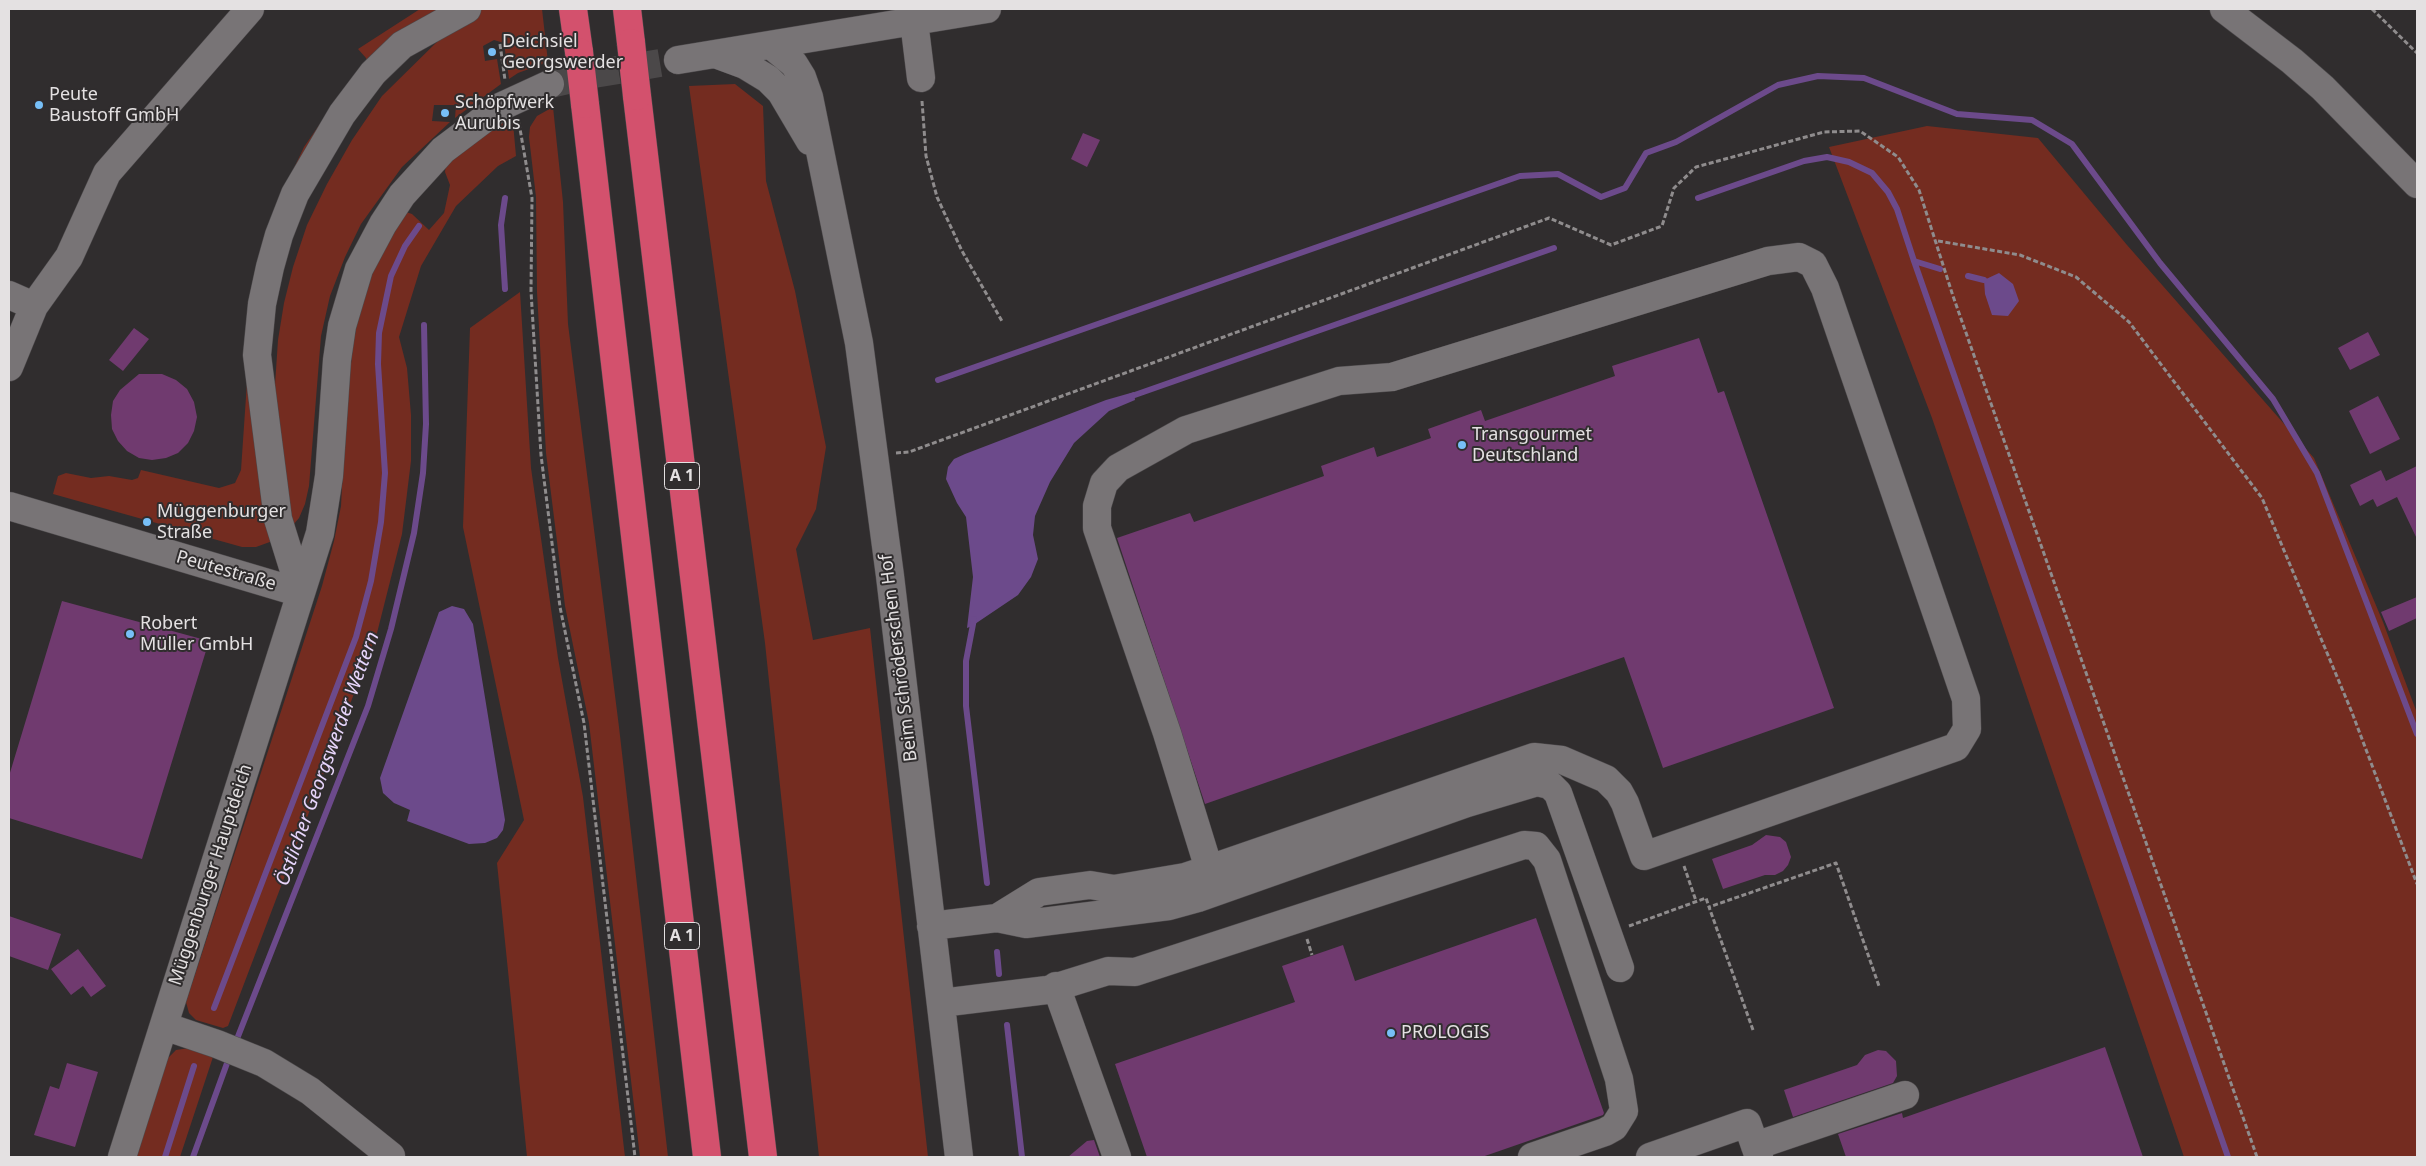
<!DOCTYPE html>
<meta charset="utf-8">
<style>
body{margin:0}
#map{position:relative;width:2426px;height:1166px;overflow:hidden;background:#302d2e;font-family:"Noto Sans",sans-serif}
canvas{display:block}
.frame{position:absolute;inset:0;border:10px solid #e4e1e2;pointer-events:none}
</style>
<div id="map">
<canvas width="2426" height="1166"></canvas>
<div class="frame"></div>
</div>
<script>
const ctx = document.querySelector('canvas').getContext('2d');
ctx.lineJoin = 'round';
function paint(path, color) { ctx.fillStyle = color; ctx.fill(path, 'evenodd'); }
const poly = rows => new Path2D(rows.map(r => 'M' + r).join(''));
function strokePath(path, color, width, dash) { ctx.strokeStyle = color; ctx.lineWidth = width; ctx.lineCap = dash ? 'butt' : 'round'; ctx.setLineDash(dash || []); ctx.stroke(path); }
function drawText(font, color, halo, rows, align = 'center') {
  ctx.font = font + ' "Noto Sans",sans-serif'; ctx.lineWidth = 4; ctx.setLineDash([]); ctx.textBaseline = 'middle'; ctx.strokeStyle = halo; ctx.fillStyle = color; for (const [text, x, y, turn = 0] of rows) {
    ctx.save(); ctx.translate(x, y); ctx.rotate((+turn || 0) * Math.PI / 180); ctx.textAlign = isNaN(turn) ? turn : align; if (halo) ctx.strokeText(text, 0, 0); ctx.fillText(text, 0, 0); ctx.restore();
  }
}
paint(poly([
 [420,9,456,9,332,126,261,301,278,539,256,547,242,547,53,494,58,476,66,473,91,478,109,476,132,480,138,478,141,470,219,488,235,483,241,470,249,353,283,191,304,147,339,96,367,62,366,58,358,49],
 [477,9,542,9,548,62,518,73,509,79,504,43,494,40,483,46,485,61,497,59,501,84,455,118,456,105,434,105,432,121,450,122,402,167,361,224,345,257,330,296,321,336,309,486,305,504,299,518,288,531,275,439,275,385,278,340,284,303,293,267,307,225,327,184,352,140,382,96,447,32],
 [735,84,763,106,766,181,795,291,826,447,816,509,796,549,813,640,870,628,928,1157,819,1157,765,643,689,86],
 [553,107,563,202,568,324,619,727,668,1157,640,1157,589,723,565,606,546,453,537,292,536,197,529,137,530,127,537,116],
 [506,118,513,123,516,156,498,166,456,206,421,266,399,337,407,368,411,415,411,461,402,534,377,633,228,1026,223,1028,196,1020,189,1013,186,1002,322,586,334,541,341,506,346,406,353,346,360,306,370,275,406,212,412,214,429,230,444,213,450,185,445,172,446,163],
 [1927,126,2038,138,2127,245,2314,458,2383,622,2417,713,2417,1157,2184,1157,1932,418,1829,147],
 [520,292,531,468,558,658,583,797,625,1157,527,1157,497,863,524,820,463,527,470,328],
 [189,1048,213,1057,180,1157,135,1157,167,1059,176,1050]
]), '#742c20');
paint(poly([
 [1999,273,2013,284,2019,301,2008,316,1992,315,1985,294,1984,280],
 [1134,392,1135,400,1109,411,1074,443,1050,482,1035,516,1033,535,1038,559,1031,577,1018,595,972,626,967,628,973,577,966,517,957,503,946,479,948,467,954,459,965,454,1106,400],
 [452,606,464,609,473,624,505,820,503,830,497,838,485,843,469,844,407,821,410,810,394,803,383,793,380,778,439,612]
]), '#6c4a8b');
strokePath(poly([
 [505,198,501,225,505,289],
 [1698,198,1804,161,1827,157,1849,162,1872,173,1888,192,1897,209,1914,261,2228,1157],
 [1914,261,1940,269],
 [1968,276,1984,280],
 [938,380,1520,176,1558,174,1601,197,1625,188,1646,153,1676,142,1778,85,1818,76,1864,78,1957,114,2032,120,2072,144,2160,263,2273,399,2317,473,2417,734],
 [1129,397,1554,248],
 [974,619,966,661,966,706,987,883],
 [997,952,999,974],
 [214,1008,356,637,371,581,381,522,385,473,378,364,379,333,391,276,405,246,419,226],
 [1007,1025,1022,1157],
 [235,1044,368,706,391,629,414,533,423,473,426,424,424,325],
 [165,1157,194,1066],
 [193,1157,230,1055]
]), '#6c4a8b', 6);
paint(poly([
 [1083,133,1100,140,1087,167,1071,159],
 [134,328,149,339,123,371,109,360],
 [2368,332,2380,355,2350,370,2338,348],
 [1699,338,1718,393,1724,391,1834,708,1663,768,1624,657,1205,804,1117,538,1190,513,1194,522,1324,476,1321,466,1374,447,1377,457,1431,438,1428,429,1481,410,1485,421,1615,376,1612,366],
 [139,374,162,374,176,380,187,389,194,402,197,417,194,431,188,443,178,453,166,458,152,460,139,458,127,451,118,441,112,429,111,415,113,401,120,390],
 [2378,396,2400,439,2370,454,2349,411],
 [2417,466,2417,539,2397,497,2377,507,2373,499,2360,506,2350,485,2381,470,2386,481],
 [2417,597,2417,618,2389,631,2381,612],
 [62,601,209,641,142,859,9,818,9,776],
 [1766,835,1780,837,1786,842,1791,857,1788,865,1783,871,1775,875,1765,875,1723,889,1712,859,1752,845],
 [9,916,61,934,48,970,9,956],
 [1536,918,1604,1113,1603,1115,1482,1157,1147,1157,1115,1064,1295,1002,1282,966,1343,945,1355,981],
 [78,949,106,986,91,997,83,986,71,995,51,969],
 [2105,1047,2143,1157,1846,1157,1838,1134,1902,1113,1903,1118],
 [1878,1050,1886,1051,1896,1061,1897,1076,1893,1083,1793,1117,1784,1090,1857,1065,1865,1055],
 [67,1063,98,1072,75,1147,34,1135,50,1086,59,1089],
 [1094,1140,1100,1157,1068,1157,1087,1141]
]), '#703a6f');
strokePath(poly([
 [550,84,594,74,678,60]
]), '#4b4849', 28, [28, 14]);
const minor = poly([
 [2224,9,2292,61,2323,88,2417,184],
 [914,21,921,78],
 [772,46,794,64,802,77,809,97,859,343,890,576,959,1157],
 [718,55,745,65,768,79,781,92,810,141],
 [678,60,987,9],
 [9,295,34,306],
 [9,367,34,306,69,257,107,173,250,9],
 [9,506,301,593],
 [301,593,278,519,257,355,262,304,270,267,279,235,295,194,342,114,373,73,402,45,467,9],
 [997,918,1039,892,1090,885,1114,889,1185,877,1209,869,1534,757,1562,760,1606,779,1619,792,1625,803,1644,856,1956,747,1967,729,1966,699,1825,288,1813,264,1799,257,1768,261,1392,377,1339,381,1186,430,1118,468,1104,483,1097,506,1097,528,1167,733,1209,869],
 [931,926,997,918,1026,924,1169,906,1198,898,1467,803,1537,782,1550,785,1558,793,1620,968],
 [1056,986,1117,1157],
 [941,1003,1047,990,1108,971,1135,972,1524,845,1536,846,1547,860,1619,1079,1624,1111,1614,1127,1605,1132,1532,1157],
 [164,1026,217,1044,264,1063,310,1091,391,1156],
 [1755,1146,1905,1095],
 [122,1157,320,533,329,476,337,360,342,326,359,269,383,224,402,195,443,150,500,107,550,84],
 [1650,1157,1747,1123,1759,1157]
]);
const highway = poly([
 [573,9,579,52],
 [627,9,631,43],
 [637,96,763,1157],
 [585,104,707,1157]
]);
strokePath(minor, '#4d4a4c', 29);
strokePath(highway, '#4d4a4c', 29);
strokePath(poly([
 [2372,9,2417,53],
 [500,44,505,80],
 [922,101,926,156,937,197,962,251,1003,323],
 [519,123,532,198,531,291,541,455,560,607,584,723,635,1157],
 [1938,241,2020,255,2076,277,2129,322,2262,498,2351,710,2417,884],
 [896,453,909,452,1549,218,1611,245,1662,226,1674,188,1696,167,1824,132,1860,131,1898,157,1919,190,1953,296,2257,1157],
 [1684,866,1696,901],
 [1629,926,1706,898,1709,907],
 [1307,939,1312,955],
 [1753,1030,1709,907,1836,863,1879,986]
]), '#8f8c8d', 3, [5, 2.5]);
strokePath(minor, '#787476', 28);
strokePath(highway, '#d3516d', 28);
const highwayBridge = poly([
 [631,43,637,96],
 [579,52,585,104]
]);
strokePath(highwayBridge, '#4d4a4c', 29, []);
strokePath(highwayBridge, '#d3516d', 28);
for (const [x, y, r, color] of [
 [492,52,5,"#77bff7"],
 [39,105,5,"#77bff7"],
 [445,113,5,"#77bff7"],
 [1462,445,5,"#77bff7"],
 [147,522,5,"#77bff7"],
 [130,634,5,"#77bff7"],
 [1391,1033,5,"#77bff7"]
]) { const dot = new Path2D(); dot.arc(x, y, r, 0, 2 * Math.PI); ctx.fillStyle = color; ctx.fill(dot); strokePath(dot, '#302d2e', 2); }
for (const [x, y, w] of [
 [682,476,35],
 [682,936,35]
]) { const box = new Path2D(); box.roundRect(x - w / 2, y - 13.5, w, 27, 4); ctx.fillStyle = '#302d2e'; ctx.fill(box); strokePath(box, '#e4e1e2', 1); }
drawText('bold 16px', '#e4e1e2', null, [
 ["A 1",682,476],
 ["A 1",682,936]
]);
drawText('18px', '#e4e1e2', '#302d2e', [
 ["Deichsiel",502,42],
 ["Georgswerder",502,63],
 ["Peute",49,95],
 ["Baustoff GmbH",49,116],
 ["Schöpfwerk",455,103],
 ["Aurubis",455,124],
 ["Transgourmet",1472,435],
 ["Deutschland",1472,456],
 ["Müggenburger",157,512],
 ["Straße",157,533],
 ["Robert",140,624],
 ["Müller GmbH",140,645],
 ["PROLOGIS",1401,1033]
], 'left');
drawText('18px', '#e4e1e2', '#302d2e', [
 ["Peutestraße",226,571,16],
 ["Beim Schröderschen Hof",899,658,-97],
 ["Müggenburger Hauptdeich",211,875,-72]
]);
drawText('italic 19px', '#e8d6fc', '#302d2e', [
 ["Östlicher Georgswerder Wettern",328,759,-70]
]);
</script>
